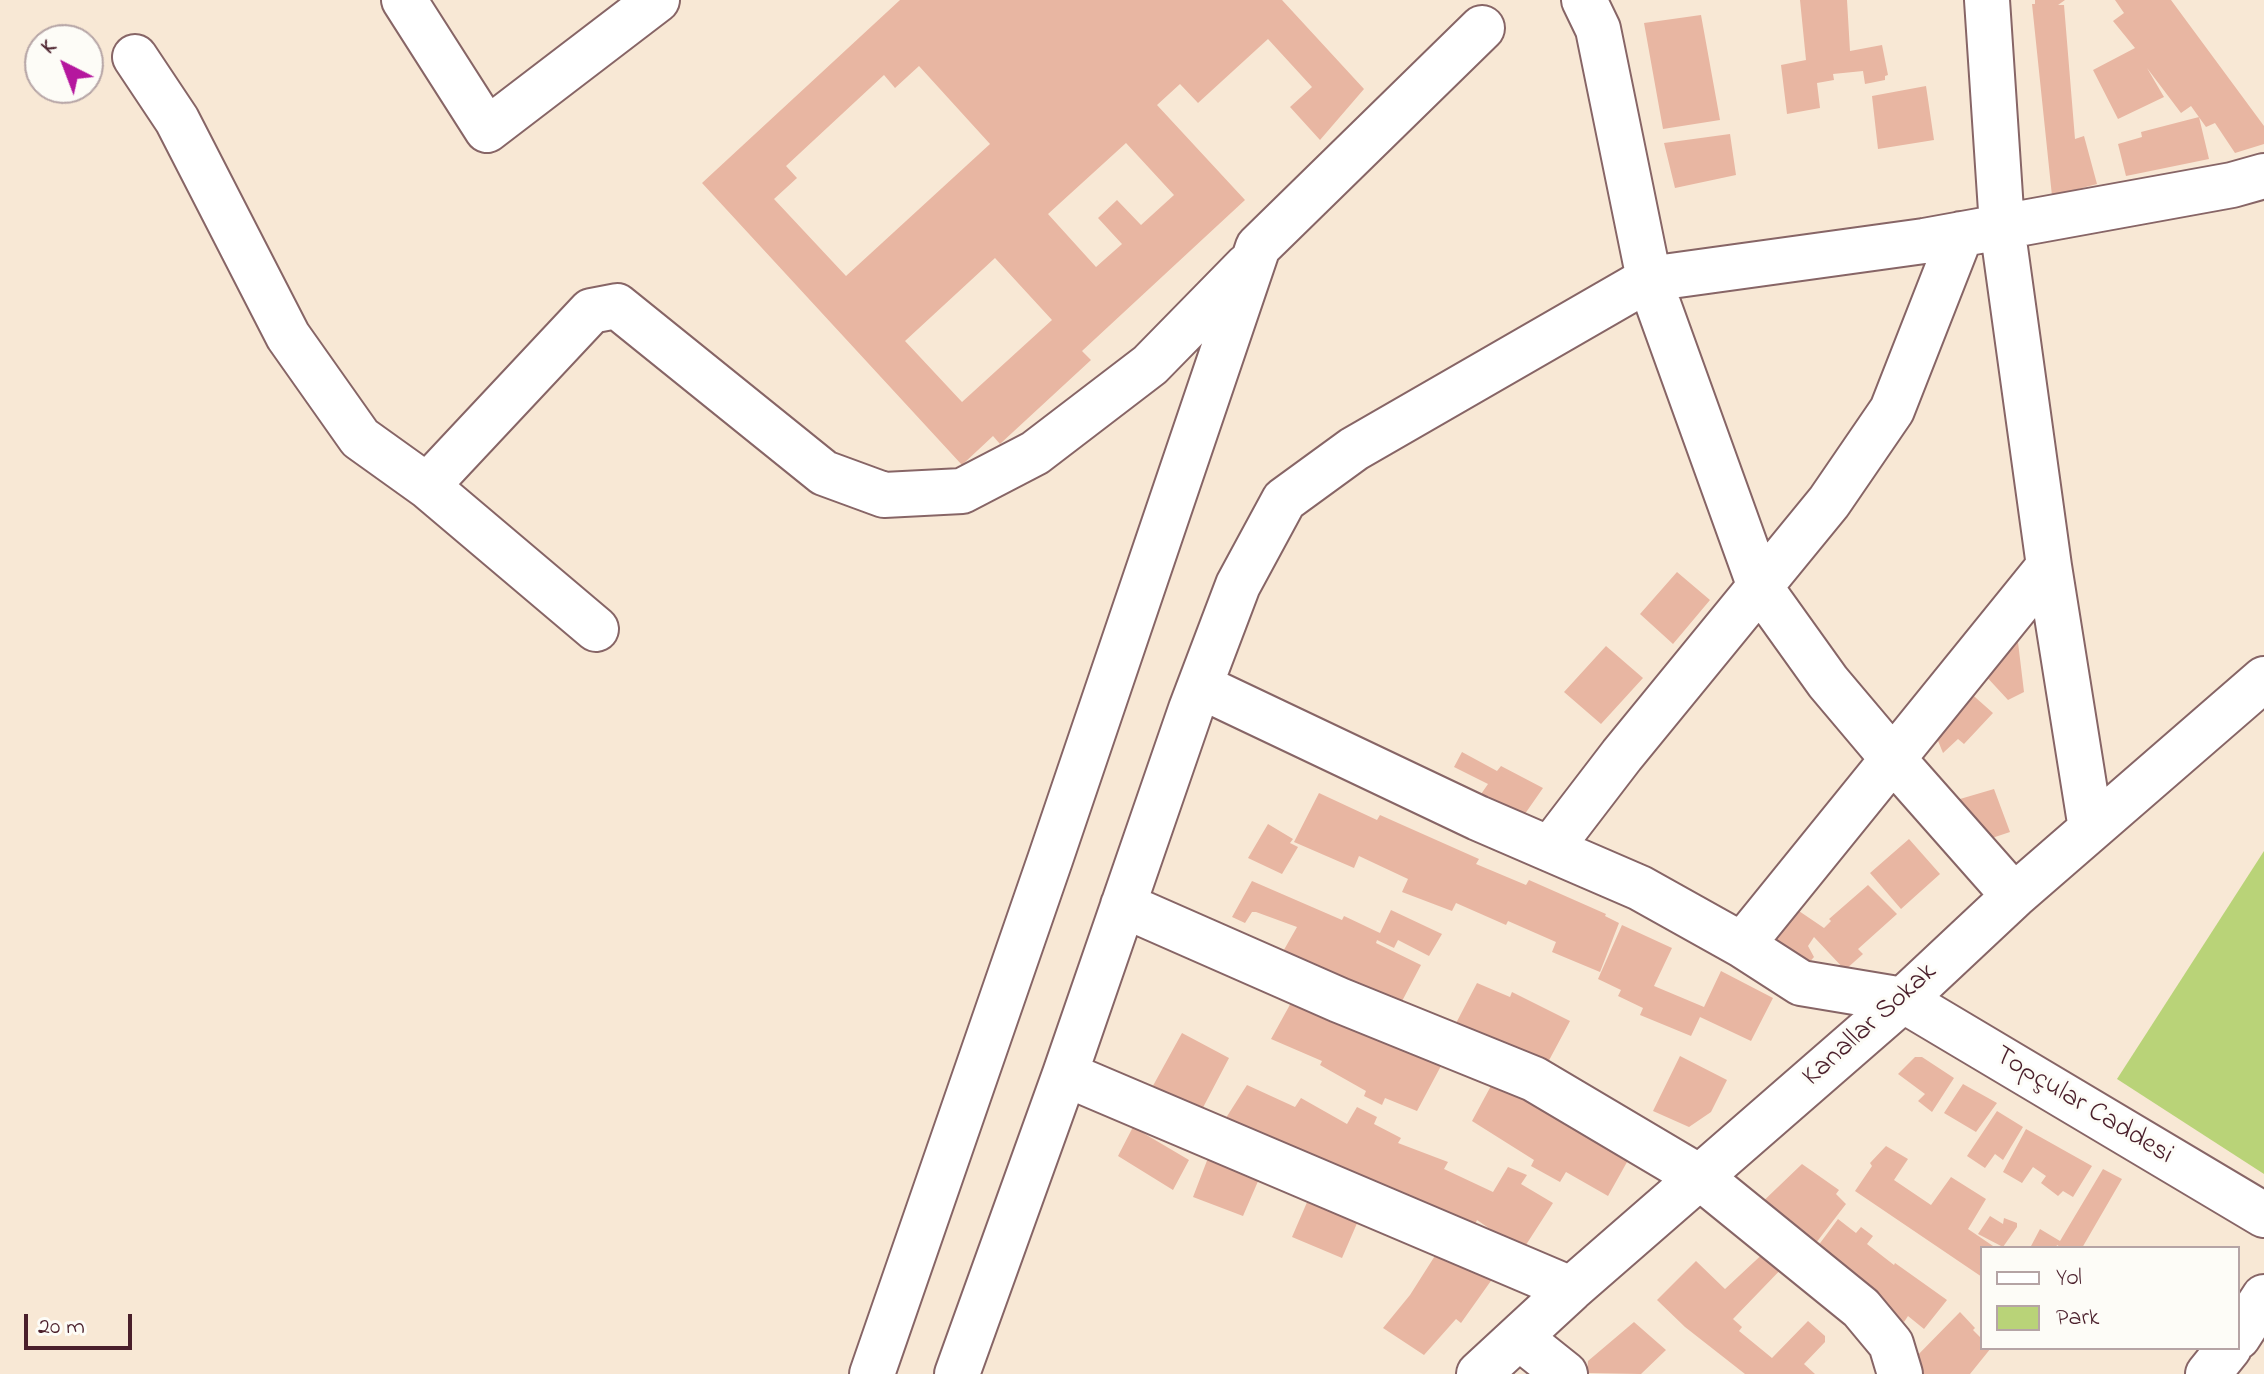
<!DOCTYPE html>
<meta charset="utf-8">
<style>
body{margin:0}
#map{position:relative;width:2264px;height:1374px;overflow:hidden;background:#f8e8d5;font-family:"Indie Flower",sans-serif}
canvas{display:block}
.legend{position:absolute;left:1980px;top:1246px;width:260px;height:104px;box-sizing:border-box;background:#fdfcf7;border:2px solid #b5a4a5;margin:0;padding:10px 14px;list-style:none;font-size:24px;color:#4a1f2b}
.legend li{display:flex;align-items:center;gap:16px;height:40px}
.legend b{width:40px;border:2px solid #b5a4a5}
.north{position:absolute;left:24px;top:24px;width:80px;height:80px;box-sizing:border-box;background:#fdfcf7;border:2px solid #b5a4a5;border-radius:50%;rotate:318deg;font-size:22px;font-weight:700;line-height:32px;text-align:center;color:#4a1f2b}
.north::after{content:'';display:block;margin:auto;width:28px;height:36px;background:#b5179e;clip-path:polygon(50% 0,100% 100%,50% 72%,0 100%)}
.scale{position:absolute;left:24px;top:1314px;width:108px;height:36px;box-sizing:border-box;border:4px solid #4a1f2b;border-top:0;padding-left:10px;font-size:24px;line-height:28px;white-space:nowrap;color:#4a1f2b;-webkit-text-stroke:6px #fdfcf7;paint-order:stroke}
</style>
<div id="map">
<canvas width="2264" height="1374"></canvas>
<ul class="legend">
<li><b style="height:10px;background:#fff"></b>Yol</li>
<li><b style="height:22px;background:#b9d378"></b>Park</li>
</ul>
<div class="north">K</div>
<div class="scale">20 m</div>
</div>
<script>
const ctx = document.querySelector('canvas').getContext('2d');
ctx.lineJoin = 'round';
function paint(path, color) { ctx.fillStyle = color; ctx.fill(path, 'evenodd'); }
const poly = rows => new Path2D(rows.map(r => 'M' + r).join(''));
function strokePath(path, color, width, dash) { ctx.strokeStyle = color; ctx.lineWidth = width; ctx.lineCap = dash ? 'butt' : 'round'; ctx.setLineDash(dash || []); ctx.stroke(path); }
function drawText(font, color, halo, rows, align = 'center') {
  ctx.font = font + ' "Indie Flower",sans-serif'; ctx.lineWidth = 6; ctx.setLineDash([]); ctx.textBaseline = 'middle'; ctx.strokeStyle = halo; ctx.fillStyle = color; for (const [text, x, y, turn = 0] of rows) {
    ctx.save(); ctx.translate(x, y); ctx.rotate((+turn || 0) * Math.PI / 180); ctx.textAlign = isNaN(turn) ? turn : align; if (halo) ctx.strokeText(text, 0, 0); ctx.fillText(text, 0, 0); ctx.restore();
  }
}
paint(poly([
 [2264,851,2264,1174,2117,1079]
]), '#b9d378');
paint(poly([
 [900,0,1282,0,1364,89,1320,140,1290,107,1312,87,1268,39,1198,103,1180,84,1157,105,1245,200,1082,351,1091,360,1000,444,993,436,962,465,702,183],
 [919,66,990,144,846,276,774,199,797,178,786,166,884,75,895,88],
 [1126,143,1174,195,1141,225,1117,200,1098,218,1122,244,1096,267,1048,214],
 [995,258,1052,320,962,402,905,341],
 [1800,0,1847,0,1850,51,1882,45,1888,75,1885,76,1885,80,1865,84,1863,71,1833,74,1834,80,1817,83,1820,108,1787,114,1781,65,1806,60],
 [2035,0,2065,0,2058,5,2064,5,2075,139,2084,136,2097,184,2052,196,2032,4,2035,4],
 [2115,0,2171,0,2264,126,2264,144,2235,153,2215,123,2206,127,2191,106,2181,113,2147,68,2164,97,2118,119,2093,70,2135,48,2113,21,2124,13],
 [1701,15,1720,120,1663,129,1644,23],
 [1926,86,1934,140,1878,149,1872,96],
 [2199,117,2209,159,2126,176,2118,144,2142,137,2141,132],
 [1730,134,1736,175,1675,188,1664,143],
 [1677,572,1710,600,1673,644,1640,614],
 [2017,634,2024,692,2008,700,1983,673],
 [1606,646,1643,678,1601,724,1564,692],
 [1967,690,1993,713,1964,744,1958,739,1943,753,1934,731],
 [1462,752,1497,771,1501,766,1543,788,1513,831,1470,810,1488,784,1454,767],
 [1994,789,2010,832,1977,843,1960,799],
 [1319,793,1377,820,1380,815,1479,859,1476,864,1526,885,1529,880,1606,914,1605,916,1619,923,1600,972,1552,952,1556,942,1508,921,1506,925,1456,903,1452,911,1402,892,1408,879,1359,856,1354,868,1294,842],
 [1268,824,1293,839,1290,843,1298,847,1282,874,1248,858],
 [1909,839,1940,874,1901,909,1870,873],
 [1252,881,1342,920,1344,916,1380,933,1391,910,1442,934,1429,956,1398,940,1394,948,1377,940,1376,943,1421,965,1400,1005,1281,955,1297,927,1256,912,1252,912,1245,923,1232,917],
 [1868,885,1897,914,1858,949,1863,954,1845,970,1814,937,1808,946,1814,957,1797,976,1763,953,1796,909,1824,928,1831,921,1829,919],
 [1622,925,1672,948,1654,986,1704,1007,1721,971,1773,998,1751,1041,1700,1017,1691,1036,1640,1015,1643,1008,1618,996,1621,990,1598,979],
 [1477,983,1510,997,1512,992,1570,1021,1546,1066,1454,1027],
 [1292,1001,1442,1064,1417,1111,1385,1098,1382,1105,1364,1096,1366,1091,1320,1065,1322,1061,1271,1039],
 [1182,1033,1229,1058,1197,1119,1149,1093],
 [1680,1056,1727,1080,1711,1112,1689,1127,1653,1111],
 [1915,1057,1922,1057,1954,1078,1932,1112,1918,1101,1925,1094,1898,1074],
 [1492,1084,1636,1146,1608,1196,1566,1172,1560,1182,1531,1166,1534,1160,1472,1121],
 [1963,1084,1997,1103,1976,1132,1944,1113],
 [1247,1085,1295,1107,1301,1098,1347,1124,1357,1107,1377,1117,1374,1124,1401,1138,1398,1143,1448,1162,1444,1169,1493,1192,1508,1167,1527,1175,1521,1184,1553,1203,1522,1251,1477,1220,1472,1231,1224,1121],
 [1997,1111,2023,1127,2003,1160,1995,1154,1985,1168,1967,1156],
 [1133,1127,1189,1160,1173,1190,1118,1156],
 [2026,1129,2092,1166,2073,1197,2063,1191,2058,1196,2041,1183,2046,1176,2033,1167,2022,1183,2003,1172],
 [1886,1146,1908,1159,1894,1180,1931,1205,1951,1177,1986,1199,1968,1229,1996,1248,1982,1248,1982,1277,1855,1191,1872,1166,1870,1163],
 [1208,1158,1259,1179,1243,1216,1193,1197],
 [1802,1164,1839,1190,1836,1194,1846,1204,1809,1252,1754,1210],
 [2103,1169,2122,1179,2082,1248,2062,1248,2057,1245,2056,1248,2030,1248,2040,1229,2060,1241],
 [1308,1200,1358,1221,1342,1258,1292,1237],
 [1990,1216,2003,1224,2004,1218,2017,1223,2017,1227,2003,1247,1978,1234],
 [1838,1219,1856,1233,1861,1227,1873,1236,1867,1244,1894,1265,1895,1263,1947,1300,1924,1329,1908,1316,1904,1322,1812,1254],
 [1769,1248,1788,1262,1733,1319,1742,1327,1739,1331,1772,1358,1808,1321,1825,1336,1825,1342,1804,1364,1815,1374,1745,1374,1685,1327,1657,1300,1696,1261,1725,1289],
 [1438,1251,1493,1278,1461,1323,1456,1319,1424,1355,1383,1328,1410,1295],
 [1960,1312,1975,1328,1973,1330,1982,1339,1982,1348,1991,1348,1970,1374,1923,1374,1911,1362],
 [1634,1322,1666,1350,1641,1374,1587,1373,1588,1361]
]), '#e8b6a2');
const minor = poly([
 [404,0,487,130,657,0],
 [1584,0,1598,29,1649,279,1760,587,1828,682,1893,759,2014,896],
 [1987,0,2002,226,2049,566,2091,829],
 [135,57,177,120,288,336,360,438,427,486],
 [596,629,427,486,591,311,617,306,824,473,884,495,962,491,1035,453,1150,365,1247,266],
 [1200,686,1478,818,1640,888,1742,945,1801,983,1903,1000,2264,1215],
 [1550,849,1622,755,1829,502,1892,410,1961,234],
 [1123,905,1339,1000,1534,1079,1701,1178,1861,1308,1891,1344,1900,1374],
 [1742,945,2049,566],
 [1065,1074,1571,1289],
 [2238,1337,2264,1297],
 [1520,1338,1565,1374],
 [872,1374,1051,857,1258,247,1482,28],
 [957,1374,1065,1074,1191,709,1238,585,1284,500,1354,449,1649,279,1924,241,2232,185,2264,176],
 [1479,1374,1571,1289,1903,1000,2014,896,2264,679],
 [2208,1374,2229,1348]
]);
strokePath(minor, '#876566', 48);
strokePath(minor, '#fff', 44);
drawText('28px', '#4a1f2b', '#fdfcf7', [
 ["Kanallar Sokak",1871,1026,-42],
 ["Topçular Caddesi",2083,1107,31]
]);
</script>
